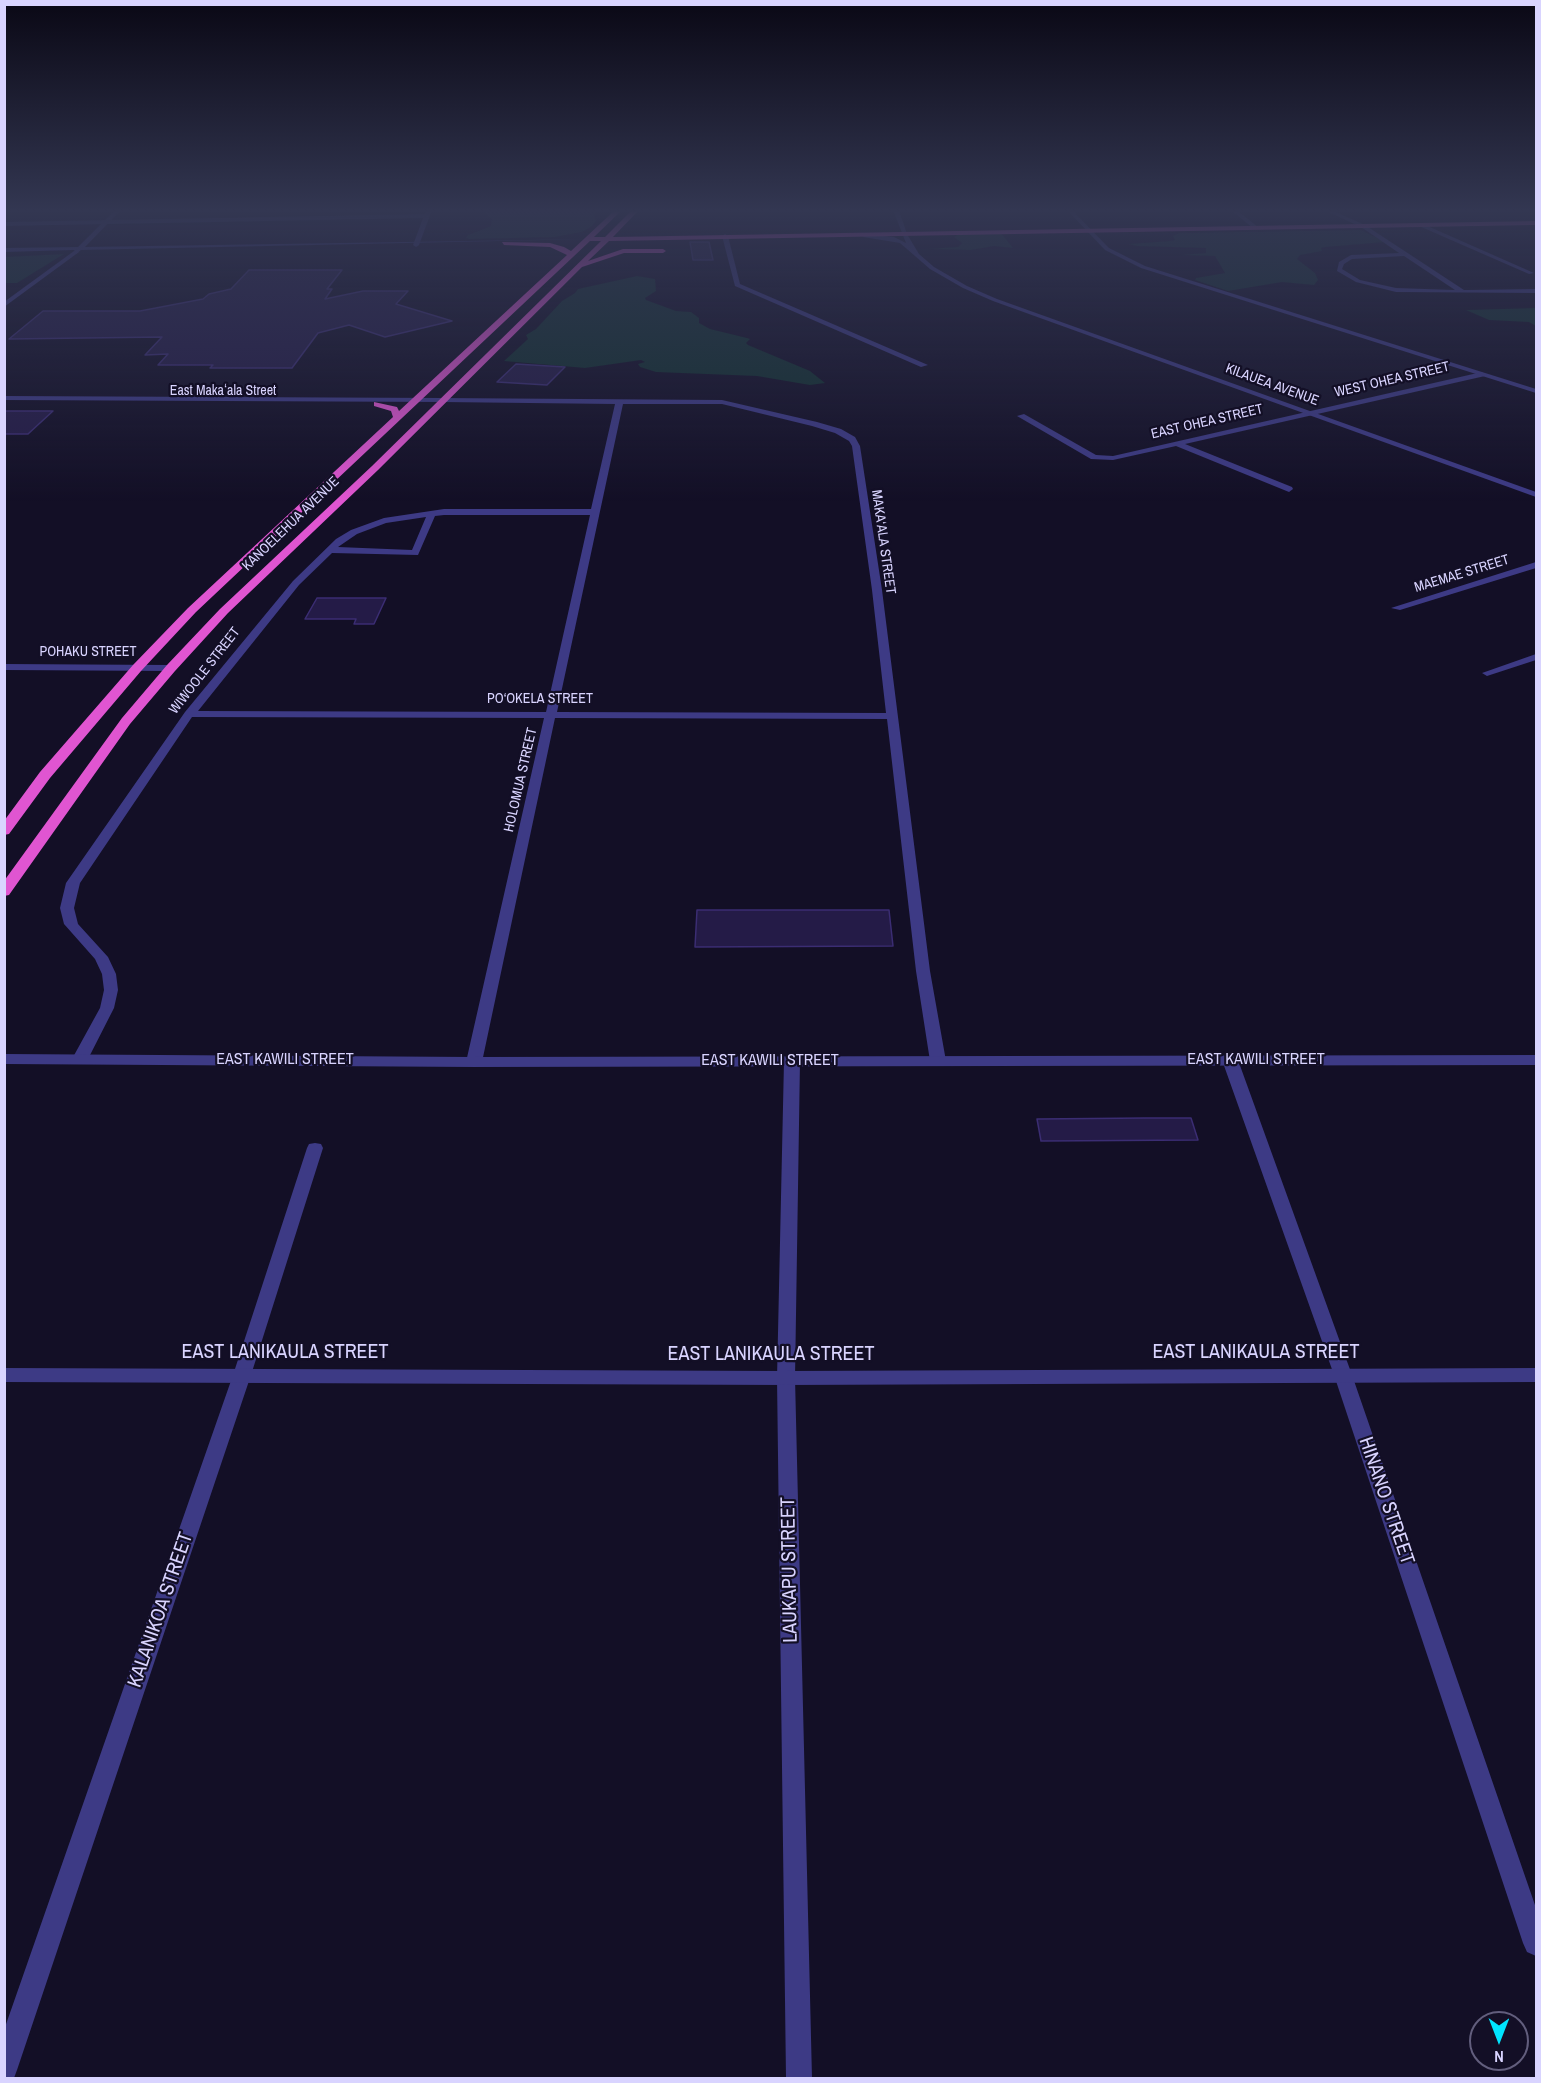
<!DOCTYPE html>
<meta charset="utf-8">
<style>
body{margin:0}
#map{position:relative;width:1541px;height:2083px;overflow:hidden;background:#130f26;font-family:"Archivo Narrow",sans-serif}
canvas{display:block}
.frame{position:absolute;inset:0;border:6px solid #d9d4ff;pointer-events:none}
.north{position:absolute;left:1469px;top:2011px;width:60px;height:60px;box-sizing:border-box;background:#130f26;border:2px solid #625e7d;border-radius:50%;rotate:180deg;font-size:16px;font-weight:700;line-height:24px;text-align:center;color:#d9d4ff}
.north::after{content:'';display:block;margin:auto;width:21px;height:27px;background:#00e5ff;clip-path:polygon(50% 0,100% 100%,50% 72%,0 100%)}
</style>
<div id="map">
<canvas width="1541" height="2083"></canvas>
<div class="frame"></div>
<div class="north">N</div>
</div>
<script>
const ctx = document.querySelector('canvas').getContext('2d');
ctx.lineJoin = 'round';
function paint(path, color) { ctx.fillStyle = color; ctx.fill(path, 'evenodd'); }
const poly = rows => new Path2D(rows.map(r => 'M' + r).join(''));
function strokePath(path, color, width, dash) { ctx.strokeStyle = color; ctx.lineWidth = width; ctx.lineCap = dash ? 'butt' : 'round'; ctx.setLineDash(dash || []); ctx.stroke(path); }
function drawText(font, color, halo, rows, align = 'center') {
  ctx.font = font + ' "Archivo Narrow",sans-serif'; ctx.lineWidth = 4.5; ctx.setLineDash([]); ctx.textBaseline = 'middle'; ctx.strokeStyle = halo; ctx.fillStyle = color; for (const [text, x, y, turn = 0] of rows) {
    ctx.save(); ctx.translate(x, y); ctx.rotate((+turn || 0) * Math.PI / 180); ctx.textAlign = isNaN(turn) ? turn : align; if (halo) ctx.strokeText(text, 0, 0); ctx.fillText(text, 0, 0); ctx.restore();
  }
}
paint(poly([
 [480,210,600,210,594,213,596,221,592,226,582,232,555,237,469,239,466,238,468,235,491,226,492,219],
 [1361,230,1385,242,1325,247,1321,248,1322,251,1300,255,1297,259,1315,273,1318,280,1314,285,1282,282,1228,291,1195,280,1196,278,1225,273,1215,256,1181,255,1206,253,1206,248,1137,246,1129,244,1170,241,1175,240,1173,236,1179,233],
 [1001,233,1013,248,994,246,971,250,928,249,958,247,962,243,954,237,959,234],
 [64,254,17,283,5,283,5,257],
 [637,276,655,279,656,291,645,298,646,300,676,311,691,312,699,318,699,323,710,329,747,338,750,339,746,343,748,345,810,371,825,383,810,385,757,376,656,372,640,367,638,364,645,362,641,360,585,368,504,361,528,339,526,335,536,329,562,301,575,293,578,289],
 [1536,308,1536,326,1529,322,1489,320,1466,310]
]), '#12302f');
const building = poly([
 [690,242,709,242,713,260,693,260,690,242],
 [249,270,342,270,327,289,332,289,325,299,363,291,408,291,396,304,452,321,385,337,349,325,318,333,292,368,210,368,213,365,158,365,168,354,145,355,162,337,9,339,43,311,140,311,203,299,209,294,231,289,249,270],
 [516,364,565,367,547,385,497,382,516,364],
 [4,411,53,411,28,434,4,434,4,411],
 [317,598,386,598,374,624,354,624,356,619,305,619,317,598],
 [697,910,889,910,893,946,695,947,697,910],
 [1146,1118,1191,1118,1198,1140,1041,1141,1037,1119,1146,1118]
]);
paint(building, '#241b47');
strokePath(building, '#3b2d73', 1.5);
paint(poly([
 [426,210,432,210,419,245,416,247,413,245,423,218,4,226,4,222,425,214,426,210],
 [1231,210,1237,210,1259,228,1254,229,1231,210],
 [1324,210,1331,210,1365,225,1464,290,1536,289,1536,293,1396,292,1356,282,1337,271,1339,262,1351,255,1399,253,1361,227,1324,210],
 [1404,256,1455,290,1396,288,1360,280,1342,269,1344,264,1352,259,1404,256],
 [1419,224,1423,224,1534,273,1529,274,1419,226,1419,224],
 [725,234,728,236,740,284,928,365,921,367,735,286,722,236,725,234],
 [74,251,79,252,4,307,4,302,74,251],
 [1482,372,1485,376,1185,444,1292,487,1293,489,1289,492,1176,446,1113,460,1091,459,1017,416,1024,414,1096,455,1113,456,1482,372],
 [440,398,722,400,817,422,841,429,855,437,860,446,882,590,930,971,946,1061,943,1064,933,1064,930,1061,916,971,887,719,555,718,482,1062,474,1067,466,1062,544,718,192,717,80,883,74,908,78,924,108,957,116,974,118,990,114,1008,88,1059,85,1062,75,1062,72,1059,100,1008,104,990,102,974,95,959,64,924,60,908,66,883,185,712,293,581,336,539,351,530,384,518,444,509,591,509,615,404,443,402,440,402,440,398],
 [623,404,722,404,812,426,835,433,849,441,852,446,872,590,886,713,557,712,623,404],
 [444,515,590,515,546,712,198,711,299,585,332,553,418,555,435,516,444,515],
 [426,517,412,550,338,547,357,534,386,523,426,517],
 [1536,562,1536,568,1400,610,1391,608,1536,562],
 [1536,654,1536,660,1487,676,1482,673,1536,654],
 [4,664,171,665,176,668,171,671,4,670,4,664],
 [1230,1055,1238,1060,1352,1375,1536,1908,1536,1956,1527,1952,1523,1943,1334,1375,1222,1060,1230,1055],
 [792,1056,800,1061,795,1378,812,2078,786,2078,777,1378,784,1061,792,1056],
 [315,1143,321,1144,323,1148,251,1375,17,2070,14,2078,4,2078,4,2030,233,1375,307,1148,309,1144,315,1143]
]), '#3d3a85');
paint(poly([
 [115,210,121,210,85,247,593,239,81,250,76,254,74,250,4,252,4,248,78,247,115,210],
 [893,210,899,210,907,234,919,254,934,267,967,286,997,299,1536,492,1536,497,993,301,963,288,930,269,900,243,863,237,865,234,894,237,906,243,893,210],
 [1067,210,1072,210,1109,248,1145,266,1536,389,1536,393,1141,268,1105,250,1067,210],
 [4,396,443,398,447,400,443,402,4,400,4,396],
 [4,1054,474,1057,1536,1055,1536,1065,474,1067,4,1064,4,1054],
 [4,1368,786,1371,1536,1368,1536,1382,786,1385,4,1382,4,1368]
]), '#3d3a85');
paint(poly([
 [615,210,622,210,594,237,605,237,632,210,639,210,613,237,1536,221,1536,225,609,241,588,261,623,249,663,249,666,251,663,253,624,253,582,267,378,470,228,613,175,671,130,724,9,895,4,896,4,881,122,718,167,665,220,609,372,466,601,241,590,241,196,612,141,671,50,778,9,834,4,835,4,821,40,772,133,665,188,608,393,417,391,411,374,406,374,402,397,407,399,411,567,255,550,247,504,245,502,242,550,243,564,247,571,251,615,210]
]), '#e055d1');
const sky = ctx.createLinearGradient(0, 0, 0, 502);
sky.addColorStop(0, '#0a0815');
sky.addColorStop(0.42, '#333752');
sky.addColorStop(1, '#33375200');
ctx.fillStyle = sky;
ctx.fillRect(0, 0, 1541, 502);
drawText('14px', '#d9d4ff', '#130f26', [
 ["WEST OHEA STREET",1392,380,-13],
 ["KILAUEA AVENUE",1272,385,20],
 ["East Makaʻala Street",223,391],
 ["EAST OHEA STREET",1207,422,-13],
 ["KANOELEHUA AVENUE",291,524,-44],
 ["MAKA‘ALA STREET",883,542,82],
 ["MAEMAE STREET",1462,574,-17],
 ["POHAKU STREET",88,652],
 ["WIWOOLE STREET",205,671,-52],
 ["PO‘OKELA STREET",540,699],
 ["HOLOMUA STREET",521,780,-77]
]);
drawText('16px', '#d9d4ff', '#130f26', [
 ["EAST KAWILI STREET",285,1060],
 ["EAST KAWILI STREET",1256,1060],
 ["EAST KAWILI STREET",770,1061]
]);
drawText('20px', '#d9d4ff', '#130f26', [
 ["EAST LANIKAULA STREET",285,1353],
 ["EAST LANIKAULA STREET",1256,1353],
 ["EAST LANIKAULA STREET",771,1355],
 ["HINANO STREET",1386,1501,71],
 ["LAUKAPU STREET",790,1570,-91],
 ["KALANIKOA STREET",161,1610,-71]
]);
</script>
